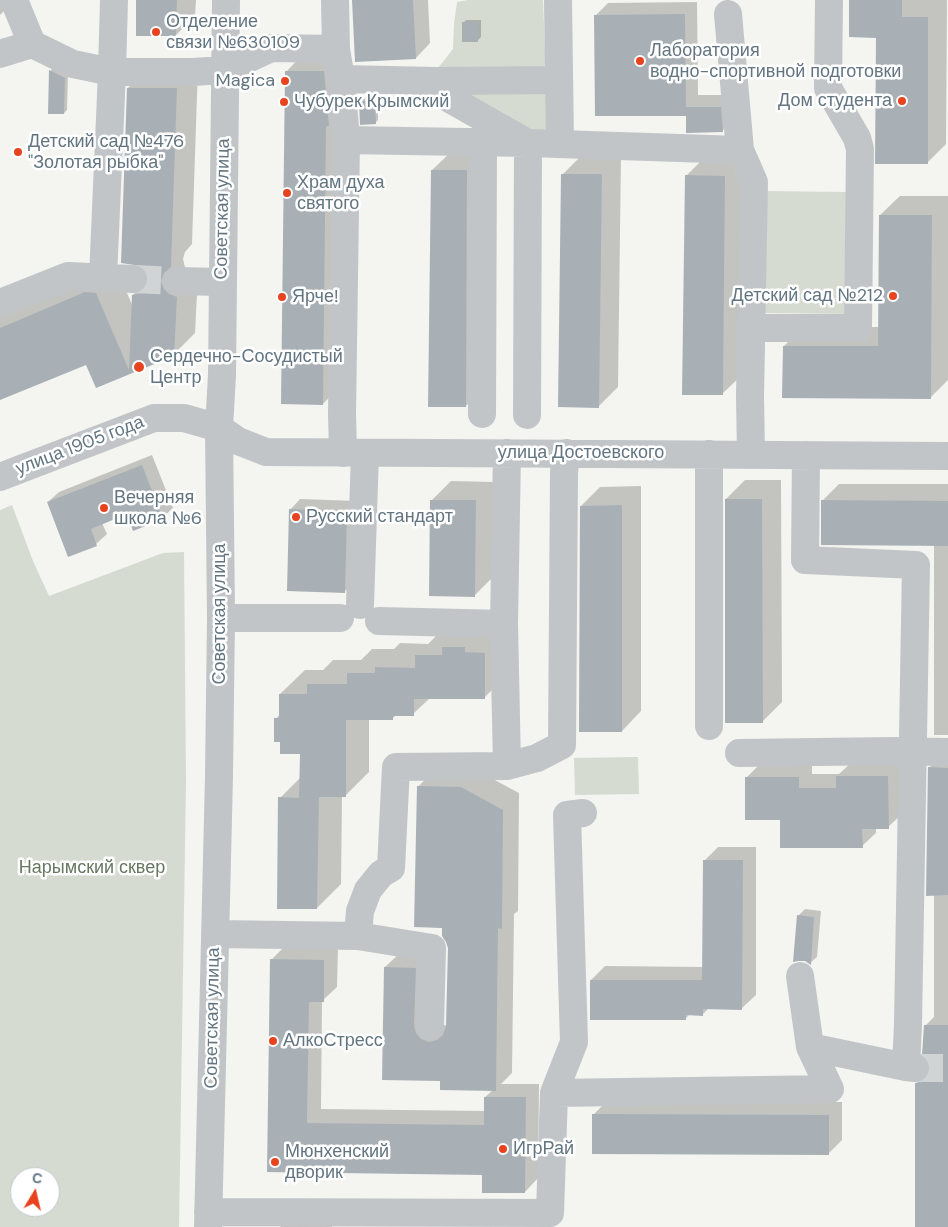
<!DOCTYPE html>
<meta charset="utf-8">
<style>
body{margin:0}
#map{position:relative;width:948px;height:1227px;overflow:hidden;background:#f4f4f0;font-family:"DM Sans",sans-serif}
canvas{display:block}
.north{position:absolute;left:10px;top:1167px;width:50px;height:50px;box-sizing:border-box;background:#fff;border:1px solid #c0c8cd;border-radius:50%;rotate:9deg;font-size:14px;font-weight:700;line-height:20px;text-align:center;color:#627581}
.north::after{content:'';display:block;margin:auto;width:18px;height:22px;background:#e6431e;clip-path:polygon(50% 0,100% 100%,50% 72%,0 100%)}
</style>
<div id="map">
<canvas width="948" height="1227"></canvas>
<div class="north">С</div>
</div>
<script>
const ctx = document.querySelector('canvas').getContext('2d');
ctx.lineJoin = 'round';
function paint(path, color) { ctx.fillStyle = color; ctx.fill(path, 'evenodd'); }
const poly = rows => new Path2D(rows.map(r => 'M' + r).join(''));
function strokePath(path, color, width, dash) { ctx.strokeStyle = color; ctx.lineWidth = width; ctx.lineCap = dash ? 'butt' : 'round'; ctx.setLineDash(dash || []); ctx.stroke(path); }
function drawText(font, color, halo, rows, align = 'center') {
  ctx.font = font + ' "DM Sans",sans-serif'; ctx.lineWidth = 5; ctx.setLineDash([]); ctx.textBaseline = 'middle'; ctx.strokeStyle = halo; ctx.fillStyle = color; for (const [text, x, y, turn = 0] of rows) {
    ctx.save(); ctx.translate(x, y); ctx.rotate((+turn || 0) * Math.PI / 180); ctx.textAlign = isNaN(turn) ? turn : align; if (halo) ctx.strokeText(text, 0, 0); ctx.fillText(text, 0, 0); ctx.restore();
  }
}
paint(poly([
 [468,0,543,0,547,99,546,133,527,134,437,88,438,68,453,49,454,24,457,2],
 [764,191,848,192,846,314,763,313],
 [12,505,33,561,49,596,163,553,184,552,186,782,179,1227,0,1227,0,510],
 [20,1177,50,1177,50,1207,20,1207],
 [638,757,639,794,575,795,574,758]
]), '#d5dbd1');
paint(poly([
 [0,0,15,0,0,15],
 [137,0,196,0,195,16,176,35],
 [353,0,428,0,430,43,416,58],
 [850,0,947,0,946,144,927,163,877,36],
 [697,2,698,95,733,95,735,119,722,131,687,114,596,15,608,3],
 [466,20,481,20,481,37,478,40,463,23],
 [305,52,343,52,342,384,323,404,286,72],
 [150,66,198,66,192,244,185,252,183,259,185,267,190,273,198,275,195,333,173,355,97,387,87,363,0,399,0,316,118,272,133,307,133,295,150,279,128,88],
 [53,68,68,74,67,110,64,113,49,112,51,70],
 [378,98,378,120,375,123,360,102,363,99],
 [452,151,486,151,485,386,466,406,432,170],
 [582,155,621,155,618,387,599,406,562,175],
 [706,156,744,157,742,375,722,394,686,176],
 [900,196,948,196,948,380,930,398,784,346,803,327,880,327,880,215],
 [152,455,173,508,162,518,128,513,102,523,107,534,96,544,48,502,59,492],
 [745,480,781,480,782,702,763,721,726,499],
 [451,481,495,482,494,576,474,596,431,501],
 [839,484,948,484,948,735,934,735,934,545,822,501],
 [641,486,641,711,622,731,581,506,600,487],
 [300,499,357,501,355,581,344,592,290,510],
 [489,623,508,674,484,698,430,698,413,714,397,714,392,719,369,719,369,772,345,796,342,796,341,884,317,908,280,798,301,777,301,753,282,741,276,719,280,714,280,694,305,670,323,670,333,660,361,660,372,649,394,649,400,643,428,644,440,632],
 [946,751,948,751,948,1227,916,1227,916,1084,932,1068,925,1026,934,1017,934,894,929,768],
 [851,763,901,763,902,814,888,827,876,827,876,833,862,846,782,819,746,778,760,764,812,764,812,774,839,774],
 [434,770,478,771,519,793,518,911,514,914,512,1073,501,1084,539,1084,538,1178,525,1192,483,1174,269,1171,271,960,285,946,338,947,337,987,322,1001,321,1109,485,1111,485,1097,493,1090,441,1080,383,1079,385,967,402,951,432,952,438,1023,447,1026,449,948,443,926,418,787],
 [718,847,756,847,756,995,742,1008,709,1008,703,1014,690,1014,685,1019,591,980,605,966,703,967,704,861],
 [805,909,821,911,817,957,810,963,798,916],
 [607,1101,842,1102,842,1140,828,1154,594,1114],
 [293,1214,332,1215,332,1227,280,1227]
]), '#0003');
paint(poly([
 [136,0,177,0,176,36,136,36],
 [352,0,413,0,416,59,355,62],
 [849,0,902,0,902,17,928,17,928,164,875,164,876,38,849,37],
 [685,14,686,107,721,107,723,132,686,133,686,116,595,116,594,15],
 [462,22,478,22,478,42,462,42],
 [49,70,65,78,64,114,48,114],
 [285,71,324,71,325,81,329,126,326,126,323,405,281,404],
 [127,88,177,88,171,267,164,273,161,281,164,289,169,294,177,297,174,356,96,388,86,365,0,400,0,328,85,292,96,293,129,370,132,295,140,293,146,288,149,279,147,271,141,266,121,263],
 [359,101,375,101,376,124,360,125],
 [431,170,467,170,466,407,428,407],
 [561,174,602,174,599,408,558,407],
 [685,175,725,176,723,395,682,395],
 [879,215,932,215,931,399,782,398,783,346,878,346],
 [142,465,163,519,133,531,127,514,91,529,97,546,68,557,47,502],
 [725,499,762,499,763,723,725,723],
 [430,500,476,500,475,597,429,596],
 [821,500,948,501,948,546,821,545],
 [622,505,622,732,579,732,580,506],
 [289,509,347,511,345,593,287,591],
 [442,647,465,647,465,652,485,653,485,699,414,699,414,716,393,716,393,720,346,720,346,797,319,797,317,909,277,909,278,797,299,798,300,754,280,754,280,742,274,742,274,718,279,718,279,694,307,694,307,684,347,684,347,673,375,673,375,667,415,668,415,655,442,655],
 [928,767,948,768,948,895,926,896],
 [836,776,888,776,889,829,862,829,863,848,780,848,780,820,745,820,745,777,799,777,799,788,836,788],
 [417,786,461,787,503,810,502,929,498,928,496,1091,440,1090,440,1081,382,1080,384,967,416,968,414,1026,416,1033,421,1039,429,1042,437,1040,443,1035,446,1026,448,948,446,942,442,936,442,928,414,927],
 [703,860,743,860,742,1010,703,1009,703,1016,686,1015,686,1020,590,1020,590,980,702,980],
 [797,915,814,917,811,965,805,961,798,961,793,962],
 [270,959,324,960,324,1002,309,1002,307,1123,484,1125,484,1097,526,1097,525,1193,482,1193,482,1175,267,1172],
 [924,1025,948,1025,948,1227,915,1227,915,1083,922,1082,927,1078,931,1069,929,1061,922,1055],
 [592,1114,829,1115,829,1155,592,1154]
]), '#a8b0b5');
strokePath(poly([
 [133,279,177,281],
 [915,1068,948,1068]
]), '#d0d4d4', 28, [28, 14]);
strokePath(poly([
 [14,0,32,44],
 [335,0,336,49,341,79,346,140,342,413,343,453],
 [558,0,560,143],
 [0,54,32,44,73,64,112,72,193,72,224,70,271,48,336,49],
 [341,79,437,81,559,80],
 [420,82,524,141],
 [346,140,528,143],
 [740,150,754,182,750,397,751,454],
 [103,278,112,72,114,0],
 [177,281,222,282],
 [0,303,68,276,133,279],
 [752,329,763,328,858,328,860,149,857,138,828,88,829,0],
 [482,414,483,142],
 [527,415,528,143,740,150,728,14],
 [709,454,709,726],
 [806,455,805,560,916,565,908,1024,906,1067],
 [0,477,154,418,184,418,219,428,238,441,266,452,948,456],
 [360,605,365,453],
 [221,618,340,618],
 [379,621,504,624],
 [739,753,895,751,948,752],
 [507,766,504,624,507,453],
 [215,934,358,936,360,911,368,890,381,874,391,868,396,767,507,766,537,758,562,745,564,472,566,453],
 [358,936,432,948,430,1026],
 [800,976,810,1047,906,1067,915,1068],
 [554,1093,574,1042,567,815,583,813],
 [208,1212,550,1213,554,1093,830,1089,810,1047],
 [208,1227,219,777,221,618,219,428,222,375,226,0]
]), '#c1c5c8', 28);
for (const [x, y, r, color] of [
 [156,32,5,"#e6431e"],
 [640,61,5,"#e6431e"],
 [285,81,5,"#e6431e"],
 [902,101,5,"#e6431e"],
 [284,102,5,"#e6431e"],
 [18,152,5,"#e6431e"],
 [287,193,5,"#e6431e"],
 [893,296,5,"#e6431e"],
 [282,297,5,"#e6431e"],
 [139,367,6,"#e6431e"],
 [104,508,5,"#e6431e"],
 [296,517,5,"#e6431e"],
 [273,1041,5,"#e6431e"],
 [503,1149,5,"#e6431e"],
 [275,1162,5,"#e6431e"]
]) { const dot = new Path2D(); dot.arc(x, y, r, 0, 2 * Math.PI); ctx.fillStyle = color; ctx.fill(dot); strokePath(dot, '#fff', 2); }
drawText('18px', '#627581', '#fff', [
 ["Отделение",166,22],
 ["связи №630109",166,43],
 ["Лаборатория",650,51],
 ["водно-спортивной подготовки",650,72],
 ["Magica",275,81,"right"],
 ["Дом студента",892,101,"right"],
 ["Чубурек Крымский",294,102],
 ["Детский сад №476",28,142],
 ["\"Золотая рыбка\"",28,163],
 ["Храм духа",297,183],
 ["святого",297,204],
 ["Детский сад №212",883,296,"right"],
 ["Ярче!",292,297],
 ["Сердечно-Сосудистый",150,357],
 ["Центр",150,378],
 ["Вечерняя",114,498],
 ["школа №6",114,519],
 ["Русский стандарт",306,517],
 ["АлкоСтресс",283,1041],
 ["ИгрРай",513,1149],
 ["Мюнхенский",285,1152],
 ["дворик",285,1173]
], 'left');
drawText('18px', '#627581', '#fff', [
 ["Советская улица",223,209,-89],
 ["улица 1905 года",80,446,-21],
 ["улица Достоевского",581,453],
 ["Советская улица",220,614,-90],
 ["Советская улица",213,1018,-89]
]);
drawText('18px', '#677861', '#fff', [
 ["Нарымский сквер",92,868]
]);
</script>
